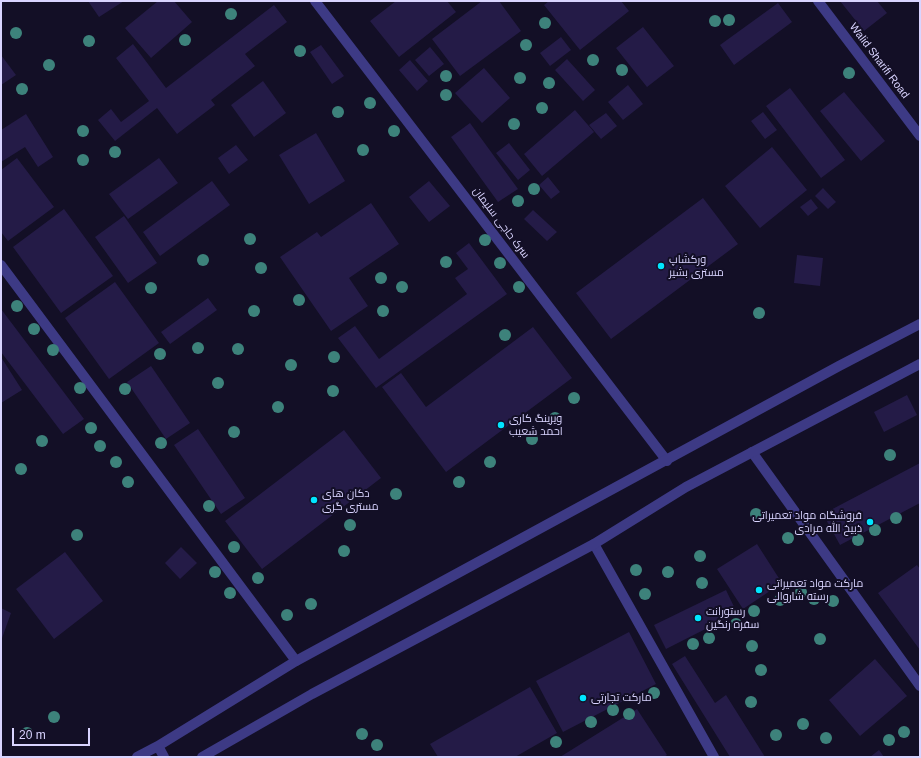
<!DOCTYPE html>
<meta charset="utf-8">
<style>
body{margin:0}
#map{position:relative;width:921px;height:758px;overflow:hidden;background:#130f26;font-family:Arial,sans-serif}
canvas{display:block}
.frame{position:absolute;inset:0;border:2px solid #d9d4ff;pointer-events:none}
.scale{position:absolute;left:12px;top:728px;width:78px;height:18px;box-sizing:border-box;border:2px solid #d9d4ff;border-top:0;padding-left:5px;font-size:12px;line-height:14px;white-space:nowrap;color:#d9d4ff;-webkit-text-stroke:3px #130f26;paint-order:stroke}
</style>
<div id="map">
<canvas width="921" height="758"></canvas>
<div class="frame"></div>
<div class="scale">20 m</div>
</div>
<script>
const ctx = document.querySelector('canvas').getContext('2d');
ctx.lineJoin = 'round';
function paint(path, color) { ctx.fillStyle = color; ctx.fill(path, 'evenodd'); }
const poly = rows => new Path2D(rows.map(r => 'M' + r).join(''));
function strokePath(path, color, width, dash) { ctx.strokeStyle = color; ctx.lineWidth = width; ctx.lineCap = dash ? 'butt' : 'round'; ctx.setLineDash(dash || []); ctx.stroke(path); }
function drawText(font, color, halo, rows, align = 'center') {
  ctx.font = font + ' Arial,Cairo,sans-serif'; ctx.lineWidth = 4; ctx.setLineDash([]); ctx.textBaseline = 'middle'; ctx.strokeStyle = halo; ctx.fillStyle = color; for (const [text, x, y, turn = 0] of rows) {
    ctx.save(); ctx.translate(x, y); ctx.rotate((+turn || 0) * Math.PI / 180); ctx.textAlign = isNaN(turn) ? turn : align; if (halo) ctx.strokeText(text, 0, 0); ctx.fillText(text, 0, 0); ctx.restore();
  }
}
paint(poly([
 [88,1,124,1,99,17],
 [158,1,174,1,192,22,151,58,125,28],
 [396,1,447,1,456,12,399,57,370,21],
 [482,1,499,1,521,31,460,76,432,39],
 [549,1,621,1,629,11,580,50,544,5],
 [840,1,877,1,887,13,864,31],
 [778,3,792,22,734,65,720,45],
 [274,5,287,22,245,54,255,66,211,100,215,105,177,134,157,108,115,141,98,120,111,109,121,122,149,101,116,58,133,44,166,88],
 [643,27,674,66,647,87,616,48],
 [561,37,571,50,550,66,540,53],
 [321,45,344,76,332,84,310,52],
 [430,47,444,64,429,76,415,60],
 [1,55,16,75,1,85],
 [567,59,595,90,583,101,555,70],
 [410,60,428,81,417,91,399,70],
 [484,68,510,98,482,123,455,93],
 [263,81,286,113,254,137,231,105],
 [628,85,643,104,623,120,608,102],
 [790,88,845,160,821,178,766,106],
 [844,92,885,141,861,161,820,111],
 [575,110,594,132,542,176,524,154],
 [763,112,777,130,765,139,751,121],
 [606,113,617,126,601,139,589,125],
 [26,114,53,157,38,167,25,147,1,162,1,130],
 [470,123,518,189,498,202,451,137],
 [316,133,345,181,309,204,279,155],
 [509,143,530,170,518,180,496,153],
 [236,145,248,160,229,174,218,158],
 [772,147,807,190,760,228,725,186],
 [17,158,54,207,8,241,1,232,1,170],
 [159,158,178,183,128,219,109,194],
 [548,177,560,192,551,199,539,185],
 [212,181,230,205,160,256,143,232],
 [429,181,450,206,429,222,409,197],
 [823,188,836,202,828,209,815,196],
 [703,198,738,244,611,339,576,293],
 [811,199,818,208,808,216,800,207],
 [371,203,399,244,349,278,368,306,331,331,280,257,317,232,321,237],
 [64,209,113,276,61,313,13,247],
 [533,210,557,232,547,241,524,219],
 [124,216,157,263,128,283,95,237],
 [469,243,507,294,376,388,338,338,355,326,379,359,467,294,455,278,468,269,456,253],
 [797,255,823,258,820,286,794,283],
 [115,282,159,343,109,379,65,318],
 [208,298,217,310,170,344,161,332],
 [1,309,84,419,63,434,1,352],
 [533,327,572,378,446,472,382,387,401,373,426,407],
 [1,357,22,390,1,403],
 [151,366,190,423,166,439,127,382],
 [907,395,917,415,884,432,874,412],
 [198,429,245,498,221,514,174,445],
 [344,430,381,478,262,569,225,521],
 [920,463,920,503,840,545,823,514],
 [757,544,782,583,743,609,717,569],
 [181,547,197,563,180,579,165,563],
 [65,552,103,601,54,639,16,589],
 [917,565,920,569,920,650,878,593],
 [726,590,737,613,666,649,654,625],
 [1,608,11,613,1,641],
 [629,632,656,684,563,732,536,681],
 [685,656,715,703,726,695,765,757,730,757,672,664],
 [875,659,907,696,860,736,829,700],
 [530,687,557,733,515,757,438,757,430,744],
 [637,709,667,755,664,757,560,757],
 [879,750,884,757,870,757]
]), '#241b47');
strokePath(poly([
 [315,1,667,461],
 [818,1,920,136],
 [1,265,296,661],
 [752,452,920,686],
 [594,544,714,757]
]), '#3d3a85', 10);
strokePath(poly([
 [158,746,164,757],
 [137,757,158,746,296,661,839,366,920,324],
 [202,757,312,694,594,544,686,487,920,364]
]), '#3d3a85', 10);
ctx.fillStyle = '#3d827b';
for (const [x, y] of [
 [231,14],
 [729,20],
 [715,21],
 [545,23],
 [16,33],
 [185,40],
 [89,41],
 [526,45],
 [300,51],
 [593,60],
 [49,65],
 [622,70],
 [849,73],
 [446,76],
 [520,78],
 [549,83],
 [22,89],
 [446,95],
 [370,103],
 [542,108],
 [338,112],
 [514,124],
 [83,131],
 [394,131],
 [363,150],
 [115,152],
 [83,160],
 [534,189],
 [518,201],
 [250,239],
 [485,240],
 [203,260],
 [446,262],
 [500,263],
 [261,268],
 [381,278],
 [402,287],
 [519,287],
 [151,288],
 [299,300],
 [17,306],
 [254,311],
 [383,311],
 [759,313],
 [34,329],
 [505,335],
 [198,348],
 [238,349],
 [53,350],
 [160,354],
 [334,357],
 [291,365],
 [218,383],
 [80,388],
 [125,389],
 [333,391],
 [574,398],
 [278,407],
 [555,418],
 [91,428],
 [234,432],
 [532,439],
 [42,441],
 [161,443],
 [100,446],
 [890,455],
 [116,462],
 [490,462],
 [21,469],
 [128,482],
 [459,482],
 [396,494],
 [209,506],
 [756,514],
 [896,518],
 [350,525],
 [875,530],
 [77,535],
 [788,538],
 [858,540],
 [234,547],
 [344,551],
 [700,556],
 [636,570],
 [215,572],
 [668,572],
 [258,578],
 [702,583],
 [801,592],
 [230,593],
 [645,594],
 [814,599],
 [780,600],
 [833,601],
 [311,604],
 [754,611],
 [287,615],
 [736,624],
 [709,638],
 [820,639],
 [693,644],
 [752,646],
 [761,670],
 [654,693],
 [751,702],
 [613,710],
 [629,714],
 [54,717],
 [591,722],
 [803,724],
 [904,732],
 [27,733],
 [362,734],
 [776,735],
 [826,738],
 [889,740],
 [556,742],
 [377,745]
]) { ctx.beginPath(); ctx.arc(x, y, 6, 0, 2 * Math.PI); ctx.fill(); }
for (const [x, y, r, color] of [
 [661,266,4,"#00e5ff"],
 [501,425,4,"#00e5ff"],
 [314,500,4,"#00e5ff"],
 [870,522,4,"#00e5ff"],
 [759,590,4,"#00e5ff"],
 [698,618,4,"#00e5ff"],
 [583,698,4,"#00e5ff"]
]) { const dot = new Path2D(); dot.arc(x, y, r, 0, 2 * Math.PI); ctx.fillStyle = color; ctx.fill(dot); strokePath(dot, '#130f26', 1.5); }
drawText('11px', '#d9d4ff', '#130f26', [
 ["Walid Sharifi Road",879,61,53],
 ["سرک حاجی سلیمان",501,223,53]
]);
drawText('11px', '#d9d4ff', '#130f26', [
 ["ورکشاپ",669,260],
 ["مستری بشیر",669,273],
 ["ویرینگ کاری",509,419],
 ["احمد شعیب",509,432],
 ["دکان های",322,494],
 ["مستری گری",322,507],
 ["فروشگاه مواد تعمیراتی",862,516,"right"],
 ["ذبیخ الله مرادی",862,529,"right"],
 ["مارکت مواد تعمیراتی",767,584],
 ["رسته شاروالی",767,597],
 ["رستورانت",706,612],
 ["سفره رنگین",706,625],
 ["مارکت تجارتی",591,698]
], 'left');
</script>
